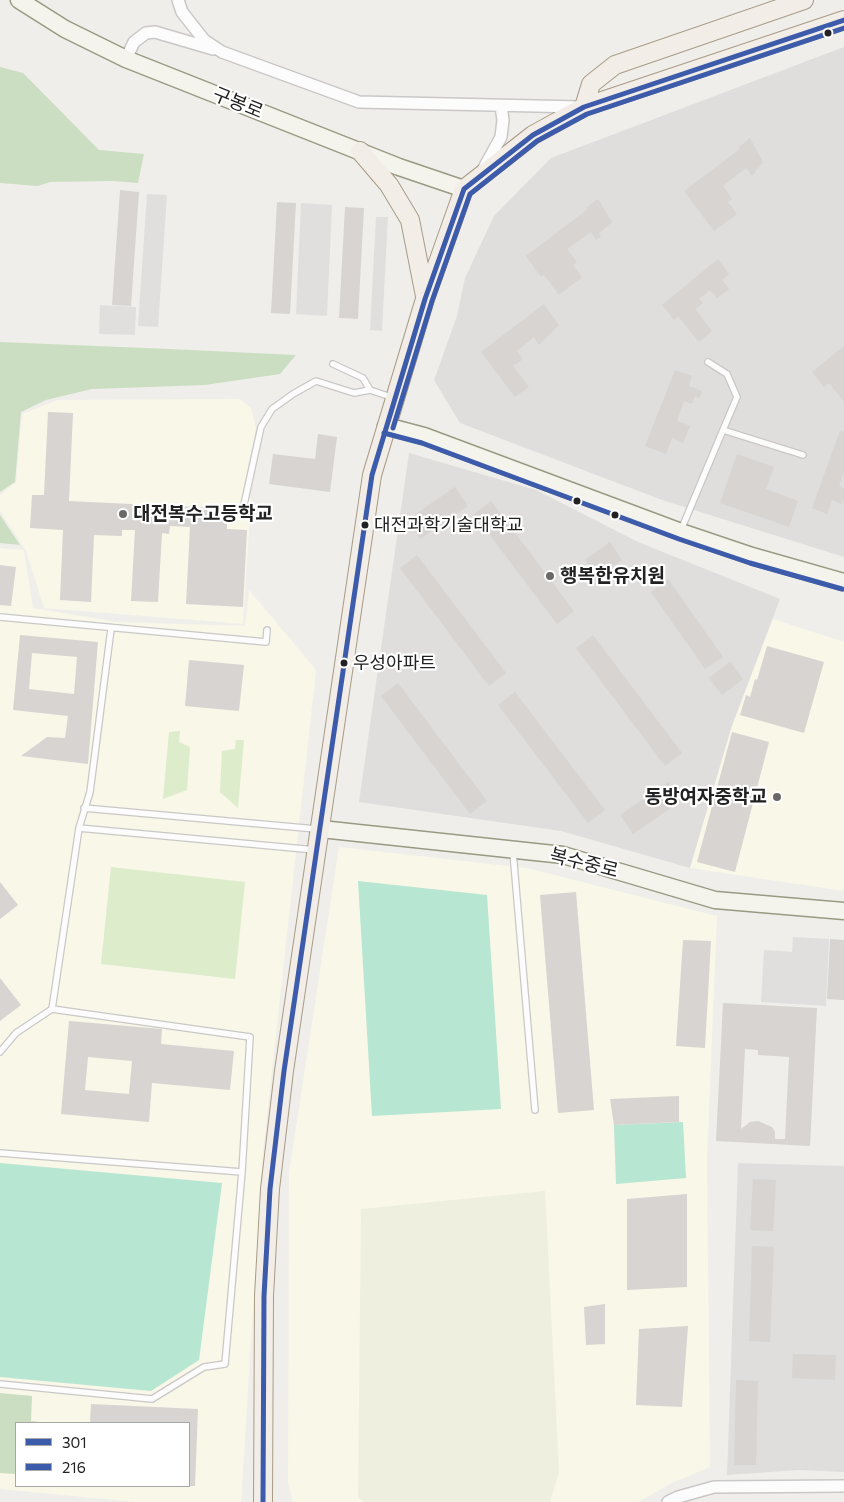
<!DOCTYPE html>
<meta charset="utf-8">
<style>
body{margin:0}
#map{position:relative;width:844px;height:1502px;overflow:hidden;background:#f0eeeb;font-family:Commissioner,sans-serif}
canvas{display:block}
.legend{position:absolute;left:15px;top:1422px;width:175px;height:65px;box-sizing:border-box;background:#fff;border:1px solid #a7a7a7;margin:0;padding:6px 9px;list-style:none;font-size:15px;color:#222}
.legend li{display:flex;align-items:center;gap:10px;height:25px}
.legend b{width:25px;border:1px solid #a7a7a7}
</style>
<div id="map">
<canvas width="844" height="1502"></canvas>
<ul class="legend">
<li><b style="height:6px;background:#3d5bab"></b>301</li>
<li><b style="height:6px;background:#3d5bab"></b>216</li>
</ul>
</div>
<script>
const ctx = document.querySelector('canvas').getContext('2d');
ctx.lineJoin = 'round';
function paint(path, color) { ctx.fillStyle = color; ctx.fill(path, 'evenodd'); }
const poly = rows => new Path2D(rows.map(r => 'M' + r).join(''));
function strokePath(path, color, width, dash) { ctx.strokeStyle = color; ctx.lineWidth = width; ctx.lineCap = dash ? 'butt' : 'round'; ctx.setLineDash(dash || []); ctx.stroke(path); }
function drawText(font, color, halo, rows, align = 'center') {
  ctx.font = font + ' Commissioner,"Noto Sans KR",sans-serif'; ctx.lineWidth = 4.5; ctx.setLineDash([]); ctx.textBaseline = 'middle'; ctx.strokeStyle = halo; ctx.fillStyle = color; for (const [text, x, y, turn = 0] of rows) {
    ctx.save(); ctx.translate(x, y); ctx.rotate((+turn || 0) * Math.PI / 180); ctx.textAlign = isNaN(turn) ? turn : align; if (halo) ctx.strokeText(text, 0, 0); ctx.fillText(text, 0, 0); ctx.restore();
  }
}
paint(poly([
 [844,47,844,557,662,500,460,423,434,380,457,316,465,278,494,216,551,158],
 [409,453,536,490,638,542,780,599,732,726,690,868,561,831,359,802],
 [738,1163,844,1166,844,1472,799,1470,727,1475]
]), '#dfdedc');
paint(poly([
 [240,399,251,408,256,428,242,495,251,499,243,624,44,608,26,551,0,511,0,495,16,482,22,414,58,400],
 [0,548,24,550,33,608,117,622,245,626,249,590,316,670,263,1153,241,1502,136,1502,0,1489],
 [16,1423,189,1423,189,1486,16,1486],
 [773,619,844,642,844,891,690,868,732,726],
 [339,847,526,868,717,916,707,1159,710,1467,672,1483,638,1502,293,1502,288,1483,289,1173]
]), '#f8f7e8');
paint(poly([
 [545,1191,559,1472,550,1502,364,1502,358,1497,361,1209]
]), '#efefdf');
paint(poly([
 [180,731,179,742,190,747,187,790,163,799,169,732],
 [236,740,244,740,238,808,220,792,222,751,235,749],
 [111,867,245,882,235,979,101,964]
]), '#ddeccb');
paint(poly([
 [0,67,23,73,99,150,144,154,138,183,113,181,50,182,38,186,0,183],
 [0,342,169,349,296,355,280,374,205,385,92,389,46,400,21,412,15,482,0,492],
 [0,515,20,545,0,543],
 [0,1393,32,1396,31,1421,47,1423,16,1423,16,1474,0,1473]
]), '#cbdec1');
paint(poly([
 [358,881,487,895,501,1109,372,1116],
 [683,1122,686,1178,616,1184,614,1125],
 [0,1163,222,1183,199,1360,151,1391,0,1377]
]), '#b7e6d2');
paint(poly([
 [147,194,167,195,158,327,138,326],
 [301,203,332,205,327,316,296,314],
 [376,217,388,217,382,331,370,330],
 [100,305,136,307,135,335,99,334],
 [793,937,829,939,826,1006,761,1002,764,950,792,952]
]), '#e0dfde');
paint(poly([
 [750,138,763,162,752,176,746,168,723,186,732,199,728,202,737,214,714,231,684,191,740,149,739,147],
 [120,190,139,192,131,306,112,305],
 [598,199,612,222,599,233,601,236,596,240,591,232,567,249,577,262,573,265,582,277,559,295,544,275,541,277,526,256,588,209,587,207],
 [277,202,296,203,290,314,271,313],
 [345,207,364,208,358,319,339,318],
 [718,259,729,274,722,280,729,289,717,298,710,290,699,299,703,303,695,309,712,331,699,342,678,316,674,320,662,305],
 [544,304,559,325,539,345,534,337,517,351,523,359,513,366,529,387,515,397,481,352],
 [844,346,844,402,829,383,824,387,812,372],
 [675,370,692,376,689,386,702,391,699,398,695,396,692,404,684,401,677,421,690,426,683,443,672,438,666,454,645,446],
 [48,412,73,413,69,501,214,508,214,519,227,520,227,529,247,530,243,607,186,604,190,527,170,526,169,534,162,533,158,602,131,601,135,530,122,530,122,536,94,535,91,602,60,600,63,530,30,528,32,495,44,495],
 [840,431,844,432,844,471,839,486,844,488,844,499,842,504,832,500,827,514,812,508],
 [318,434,337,437,330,492,269,484,273,454,315,459],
 [737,454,774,467,766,489,798,501,789,527,720,503],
 [455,487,468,506,420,539,407,520],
 [491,501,574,611,557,624,474,514],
 [610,542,622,560,596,577,585,560],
 [417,555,506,673,489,686,400,568],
 [0,565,16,567,11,606,0,605],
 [668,579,723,657,705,669,651,592],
 [20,635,98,642,88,764,21,756,47,737,65,738,68,716,13,710],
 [32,653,77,657,74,694,29,689],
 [593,635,682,753,665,766,576,648],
 [767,646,824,662,804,733,740,715,746,695,750,697,755,679,757,680],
 [189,660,244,665,239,711,185,706],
 [730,662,743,679,722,695,709,678],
 [398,683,487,801,470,814,381,696],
 [515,692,605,810,588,823,498,705],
 [732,732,769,742,735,872,697,862],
 [668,782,681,801,633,834,620,815],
 [0,882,18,905,0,919],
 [576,892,594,1110,558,1113,540,895],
 [830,939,844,940,844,1000,827,999],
 [683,940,711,941,705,1048,676,1046],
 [0,978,21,1005,0,1021],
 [723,1003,817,1008,810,1146,716,1141],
 [745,1049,758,1050,758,1055,789,1057,785,1139,775,1139,775,1132,772,1127,758,1121,750,1122,741,1129],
 [69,1021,162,1029,161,1044,234,1051,230,1090,152,1083,149,1122,61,1114],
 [88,1057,132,1061,129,1094,85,1090],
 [679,1096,679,1122,614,1125,610,1099],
 [753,1179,776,1180,773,1231,750,1230],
 [687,1194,687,1287,627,1290,627,1199],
 [752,1246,774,1247,770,1342,749,1341],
 [605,1304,605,1344,586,1345,584,1307],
 [688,1326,682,1407,636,1405,639,1329],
 [793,1354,836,1355,835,1380,792,1378],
 [736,1380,758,1381,756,1465,734,1465],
 [91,1404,198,1409,195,1486,189,1486,189,1423,90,1423]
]), '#d7d4d2');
const lane = poly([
 [708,362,727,374,737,397,723,430],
 [333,364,363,378,370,390],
 [243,509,261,427,272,409,293,394,316,381,354,393,370,390,394,398],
 [681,530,723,430,803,455],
 [0,617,266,642,267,630],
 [84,808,316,829],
 [79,828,315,850],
 [513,852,535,1110],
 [0,1052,16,1033,52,1009,79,828,90,792,111,629],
 [0,1153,242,1172],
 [0,1384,152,1399,204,1367,225,1364,242,1172,250,1037,52,1009]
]);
const street = poly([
 [178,0,182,12,204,40,222,52,359,102,580,107],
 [126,59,134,42,146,33,155,32,213,49],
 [484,168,501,137,503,120,501,106],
 [668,1502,678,1497,714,1487,844,1486]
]);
const secondary = poly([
 [19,0,65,29,126,59,399,167,464,189],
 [386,426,424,436,681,532,752,556,844,582],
 [321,829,563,855,715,900,844,911]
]);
const primary = poly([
 [584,107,591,84,615,65,804,0],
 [360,151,389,185,410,220,425,296],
 [263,1502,264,1296,270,1189,284,1071,372,475,425,299,464,189,533,135,584,107,844,20]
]);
strokePath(lane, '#c9c8c7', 8);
strokePath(street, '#c9c8c7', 14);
strokePath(secondary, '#999a82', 19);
strokePath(primary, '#a79c86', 20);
strokePath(lane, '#fdfcfc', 5.5);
strokePath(street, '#fdfcfc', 11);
strokePath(secondary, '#f4f4ed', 16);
strokePath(primary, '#f3ede7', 18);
strokePath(poly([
 [263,1502,264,1296,270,1189,284,1071,372,475,425,299,464,189,533,135,584,107,844,20]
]), '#3d5bab', 5);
strokePath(poly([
 [393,428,432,301,470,194,537,141,587,114,844,28],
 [384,433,422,443,679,539,750,563,842,589]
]), '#3d5bab', 5);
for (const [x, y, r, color] of [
 [828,33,4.5,"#222"],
 [577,501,4.5,"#222"],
 [123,514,5,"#6a6968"],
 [615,515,4.5,"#222"],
 [365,525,4.5,"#222"],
 [550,576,5,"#6a6968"],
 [344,663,4.5,"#222"],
 [777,797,5,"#6a6968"]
]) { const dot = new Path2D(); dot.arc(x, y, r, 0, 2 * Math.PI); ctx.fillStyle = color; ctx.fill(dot); strokePath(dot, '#fff', 2); }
drawText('18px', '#222', '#fff', [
 ["대전과학기술대학교",374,525],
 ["우성아파트",353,663]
], 'left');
drawText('19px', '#222', '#fff', [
 ["구봉로",238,103,22],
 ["복수중로",584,863,14]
]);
drawText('bold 19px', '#222', '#fff', [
 ["대전복수고등학교",133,514],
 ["행복한유치원",560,576],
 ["동방여자중학교",767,797,"right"]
], 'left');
</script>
